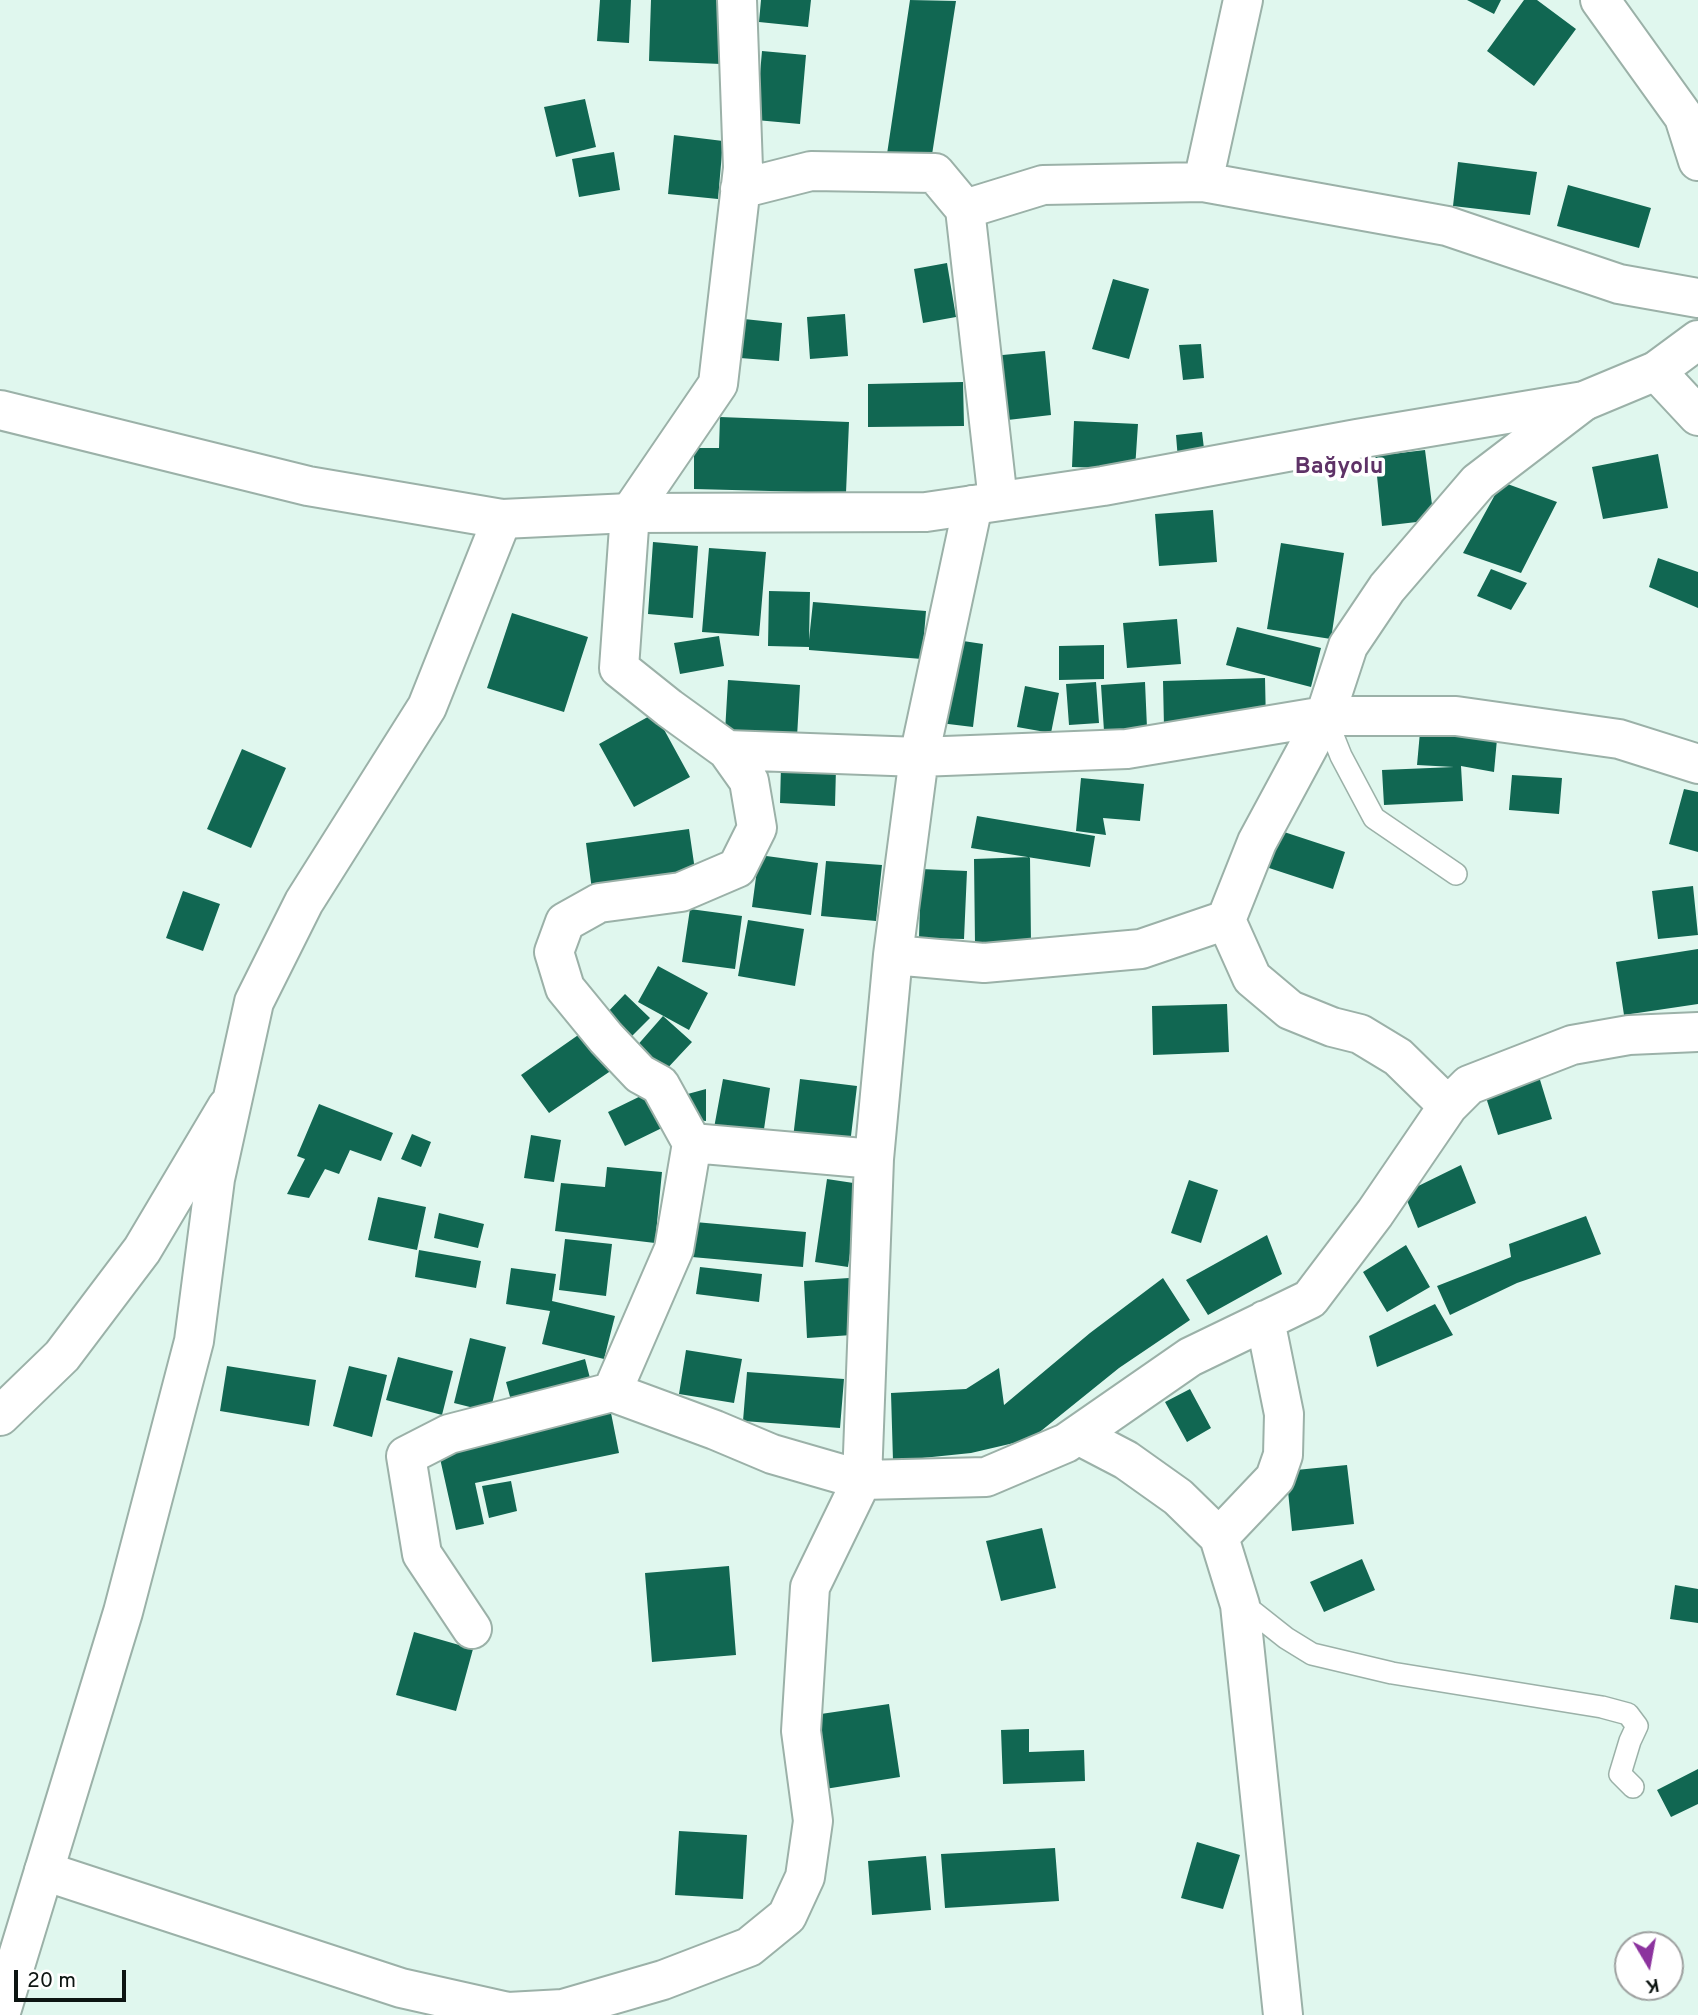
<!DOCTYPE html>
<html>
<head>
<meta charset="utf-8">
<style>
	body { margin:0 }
	#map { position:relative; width:1698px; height:2015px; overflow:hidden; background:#e0f7ee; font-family:Overpass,sans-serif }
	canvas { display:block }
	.north { position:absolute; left:1614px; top:1931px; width:70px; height:70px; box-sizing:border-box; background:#fff; border:2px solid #9ea1a0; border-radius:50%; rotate:170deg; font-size:19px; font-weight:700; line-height:28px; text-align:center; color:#0d1512 }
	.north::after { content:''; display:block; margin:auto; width:24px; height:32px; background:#8c339e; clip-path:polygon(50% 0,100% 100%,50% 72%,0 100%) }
	.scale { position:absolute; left:14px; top:1970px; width:112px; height:32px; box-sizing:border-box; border:4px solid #0d1512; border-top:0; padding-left:9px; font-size:21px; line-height:24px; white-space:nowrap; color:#0d1512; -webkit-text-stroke:5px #fff; paint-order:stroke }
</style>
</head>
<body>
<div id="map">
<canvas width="1698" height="2015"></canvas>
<div class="north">K</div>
<div class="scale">20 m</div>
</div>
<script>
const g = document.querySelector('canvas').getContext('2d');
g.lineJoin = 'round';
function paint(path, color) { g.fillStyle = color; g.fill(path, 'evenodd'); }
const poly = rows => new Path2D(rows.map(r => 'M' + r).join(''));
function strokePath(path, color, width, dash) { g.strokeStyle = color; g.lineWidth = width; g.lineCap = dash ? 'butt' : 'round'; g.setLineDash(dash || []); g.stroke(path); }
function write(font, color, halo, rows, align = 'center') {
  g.font = font + ' Overpass,sans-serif'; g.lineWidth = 7; g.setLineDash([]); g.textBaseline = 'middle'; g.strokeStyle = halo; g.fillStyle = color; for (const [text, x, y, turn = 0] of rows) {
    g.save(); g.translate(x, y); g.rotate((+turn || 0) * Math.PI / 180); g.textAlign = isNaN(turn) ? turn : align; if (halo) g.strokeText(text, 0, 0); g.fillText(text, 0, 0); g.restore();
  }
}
paint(poly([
	[600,0,631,0,629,43,597,41],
	[651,0,724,0,721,64,649,61],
	[761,0,811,0,808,27,759,22],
	[910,0,956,1,931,161,887,154],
	[1467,0,1501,0,1494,14],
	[1524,0,1537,0,1576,29,1534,86,1487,51],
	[762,51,806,55,800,124,756,120],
	[585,99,596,147,556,157,544,107],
	[674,135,723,141,718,199,668,194],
	[614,152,620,190,579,197,572,159],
	[1458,162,1537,172,1530,215,1453,206],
	[1568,185,1651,208,1639,248,1557,226],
	[947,263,956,317,923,323,914,269],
	[1113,279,1149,289,1129,359,1092,349],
	[845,314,848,356,810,359,807,317],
	[744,319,782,323,779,361,740,358],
	[1201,344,1204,378,1183,380,1179,345],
	[1045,351,1051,415,999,421,992,356],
	[963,382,964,426,868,427,868,384],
	[720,417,849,422,846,493,694,489,694,448,719,448],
	[1074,421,1138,424,1135,469,1072,467],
	[1202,432,1205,457,1178,460,1176,435],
	[1425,450,1434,520,1382,526,1375,456],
	[1658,454,1668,508,1603,519,1592,467],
	[1502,482,1557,502,1521,573,1463,553],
	[1213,510,1217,562,1159,566,1155,514],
	[653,542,698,546,693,618,648,614],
	[1281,543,1344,553,1331,639,1267,629],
	[709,548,766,552,759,636,702,632],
	[1658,558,1698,572,1698,608,1649,587],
	[1491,569,1527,583,1511,610,1477,596],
	[769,591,810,592,809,640,813,602,926,611,922,659,809,650,809,647,768,646],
	[512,613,588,637,564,712,487,688],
	[1177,619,1181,664,1127,668,1123,623],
	[1237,627,1321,648,1311,687,1226,665],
	[719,636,724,666,680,674,674,643],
	[950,639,983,644,973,727,940,723],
	[1104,645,1104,679,1059,680,1059,646],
	[1265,678,1266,725,1164,727,1163,681],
	[728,680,800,685,797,737,725,732],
	[1096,682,1099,723,1069,725,1066,684],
	[1145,682,1147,728,1104,731,1101,685],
	[1025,686,1059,693,1051,733,1017,727],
	[655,713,690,777,634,807,599,744],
	[1420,732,1497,739,1494,772,1461,766,1463,801,1384,805,1382,770,1454,767,1417,765],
	[242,749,286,768,251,848,207,829],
	[781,766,836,768,835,806,780,803],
	[1512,775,1562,778,1559,814,1509,810],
	[1081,778,1144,784,1140,821,1103,818,1106,835,1076,831],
	[1684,789,1698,792,1698,852,1669,844],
	[977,816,1095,836,1090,867,971,848],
	[689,829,696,877,592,890,586,843],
	[1278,830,1345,852,1333,889,1266,867],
	[759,855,818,863,811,915,752,907],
	[1030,857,1031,943,975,944,974,859],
	[826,861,882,865,876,921,821,916],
	[921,869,967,871,964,939,919,938],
	[1693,886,1698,935,1658,939,1652,891],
	[183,891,220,904,203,951,166,938],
	[690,909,742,916,735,969,682,962],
	[748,920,804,929,795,986,738,976],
	[1698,949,1698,1004,1624,1015,1616,962],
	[658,966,708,993,689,1030,638,1002],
	[625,994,650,1018,628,1040,604,1016],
	[1227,1004,1229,1052,1153,1055,1152,1006],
	[663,1016,692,1042,663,1073,635,1048],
	[584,1031,612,1070,549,1113,521,1075],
	[1537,1070,1552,1119,1498,1135,1483,1088],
	[723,1079,770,1088,763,1136,714,1128],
	[800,1079,857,1086,850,1144,793,1138],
	[706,1089,706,1121,685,1119,684,1095],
	[649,1092,666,1126,625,1146,608,1112],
	[319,1104,393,1133,381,1161,350,1150,339,1174,325,1169,309,1198,287,1194,305,1159,297,1156],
	[412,1134,431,1142,421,1167,401,1159],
	[531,1135,561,1140,554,1182,524,1178],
	[1461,1165,1476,1203,1418,1228,1404,1193],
	[607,1167,662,1172,655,1243,555,1231,561,1183,605,1187],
	[827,1179,860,1184,848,1267,815,1262],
	[1189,1180,1218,1190,1201,1243,1171,1233],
	[378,1197,426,1207,417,1250,368,1240],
	[439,1213,484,1224,478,1248,434,1238],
	[1586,1216,1601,1254,1517,1283,1450,1315,1437,1286,1511,1257,1509,1244],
	[695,1222,806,1232,803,1267,692,1257],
	[1267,1235,1282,1274,1208,1315,1186,1280],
	[565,1239,612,1244,606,1296,559,1290],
	[1406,1245,1430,1287,1387,1312,1363,1272],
	[419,1250,481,1261,476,1288,415,1277],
	[700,1267,762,1274,759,1302,696,1294],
	[511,1268,556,1274,552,1301,615,1316,604,1359,542,1344,550,1311,506,1304],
	[849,1278,852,1335,807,1338,804,1281],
	[1163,1278,1190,1320,1119,1368,1031,1439,971,1453,893,1461,891,1393,966,1389,999,1368,1004,1405,1090,1333],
	[1435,1304,1453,1335,1377,1367,1369,1336],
	[470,1338,506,1347,490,1412,454,1403],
	[686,1350,742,1359,734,1403,679,1394],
	[398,1357,453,1371,442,1415,386,1400],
	[585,1359,591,1382,512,1404,506,1382],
	[227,1366,316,1380,309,1426,220,1411],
	[349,1366,387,1375,372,1437,333,1426],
	[747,1372,844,1379,840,1428,743,1421],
	[1190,1389,1211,1428,1187,1442,1165,1402],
	[610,1408,619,1453,475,1483,484,1524,456,1530,437,1445],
	[1347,1465,1354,1524,1292,1531,1286,1471],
	[511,1481,517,1511,489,1518,482,1486],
	[1042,1528,1056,1588,1001,1601,986,1541],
	[1362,1559,1375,1590,1324,1612,1310,1582],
	[729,1566,736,1655,652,1662,645,1573],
	[1675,1585,1698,1589,1698,1623,1670,1619],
	[414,1632,473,1649,456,1711,396,1695],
	[889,1704,900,1777,825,1789,814,1715],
	[1029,1729,1029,1752,1084,1750,1085,1781,1003,1784,1001,1730],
	[1698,1769,1698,1804,1671,1817,1657,1790],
	[679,1831,747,1835,743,1899,675,1895],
	[1197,1842,1240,1855,1223,1909,1181,1898],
	[1055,1848,1059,1901,945,1908,941,1854],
	[926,1856,931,1910,872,1915,868,1861]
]), '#116752');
const service = poly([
	[1325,716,1341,756,1374,818,1456,874],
	[1238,1600,1286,1638,1312,1654,1392,1673,1602,1707,1628,1714,1637,1726,1630,1741,1620,1774,1633,1787]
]);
const minor = poly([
	[1203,182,1243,0],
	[740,189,811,171,935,173,965,209,998,501],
	[965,209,1043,185,1203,182,1447,226,1619,284,1698,298],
	[1656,371,1698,416],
	[727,750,919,757,1127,749,1325,716,1456,716,1619,739,1698,764],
	[893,955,984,963,1141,949,1226,920],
	[1448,1106,1398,1057,1360,1034,1332,1027,1290,1010,1252,978,1226,920,1257,842,1325,716,1348,646,1387,588,1478,482,1584,401],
	[692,1143,660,1085,640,1074,606,1038,565,988,554,952,565,922,599,903,681,892,737,868,757,828,749,781,727,750,669,708,619,668,630,513,718,384,743,168,737,0],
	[612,1392,715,1430,772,1454,862,1480,986,1477,1066,1443,1190,1357,1310,1299,1375,1213,1448,1106,1469,1085,1572,1045,1629,1035,1698,1032],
	[0,1416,62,1356,142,1250,227,1107],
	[1078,1435,1126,1460,1178,1497,1219,1537,1240,1605,1283,2015],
	[1219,1537,1275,1478,1283,1455,1284,1414,1265,1320],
	[472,1629,422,1554,406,1456,449,1434,612,1392,674,1249,692,1143,874,1159],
	[44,1871,401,1988,508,2012,563,2009,663,1980,749,1947,787,1916,805,1877,813,1821,801,1731,810,1587,862,1480,874,1159,893,955,919,757,973,505]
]);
const tertiary = poly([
	[0,2015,123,1612,194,1341,215,1179,254,1002,304,902,427,707,502,519]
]);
const secondary = poly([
	[1600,0,1684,117,1698,161],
	[0,410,308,486,502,519,630,513,926,512,1103,486,1357,439,1584,401,1656,371,1698,340]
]);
strokePath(service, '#9bb1a8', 24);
strokePath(minor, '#9bb1a8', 42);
strokePath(tertiary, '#9bb1a8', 42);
strokePath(secondary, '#9bb1a8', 42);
strokePath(service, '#fff', 21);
strokePath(minor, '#fff', 38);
strokePath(tertiary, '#fff', 38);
strokePath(secondary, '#fff', 38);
write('bold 23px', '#5e3267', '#fff', [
	["Bağyolu",1339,468]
]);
</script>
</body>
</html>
